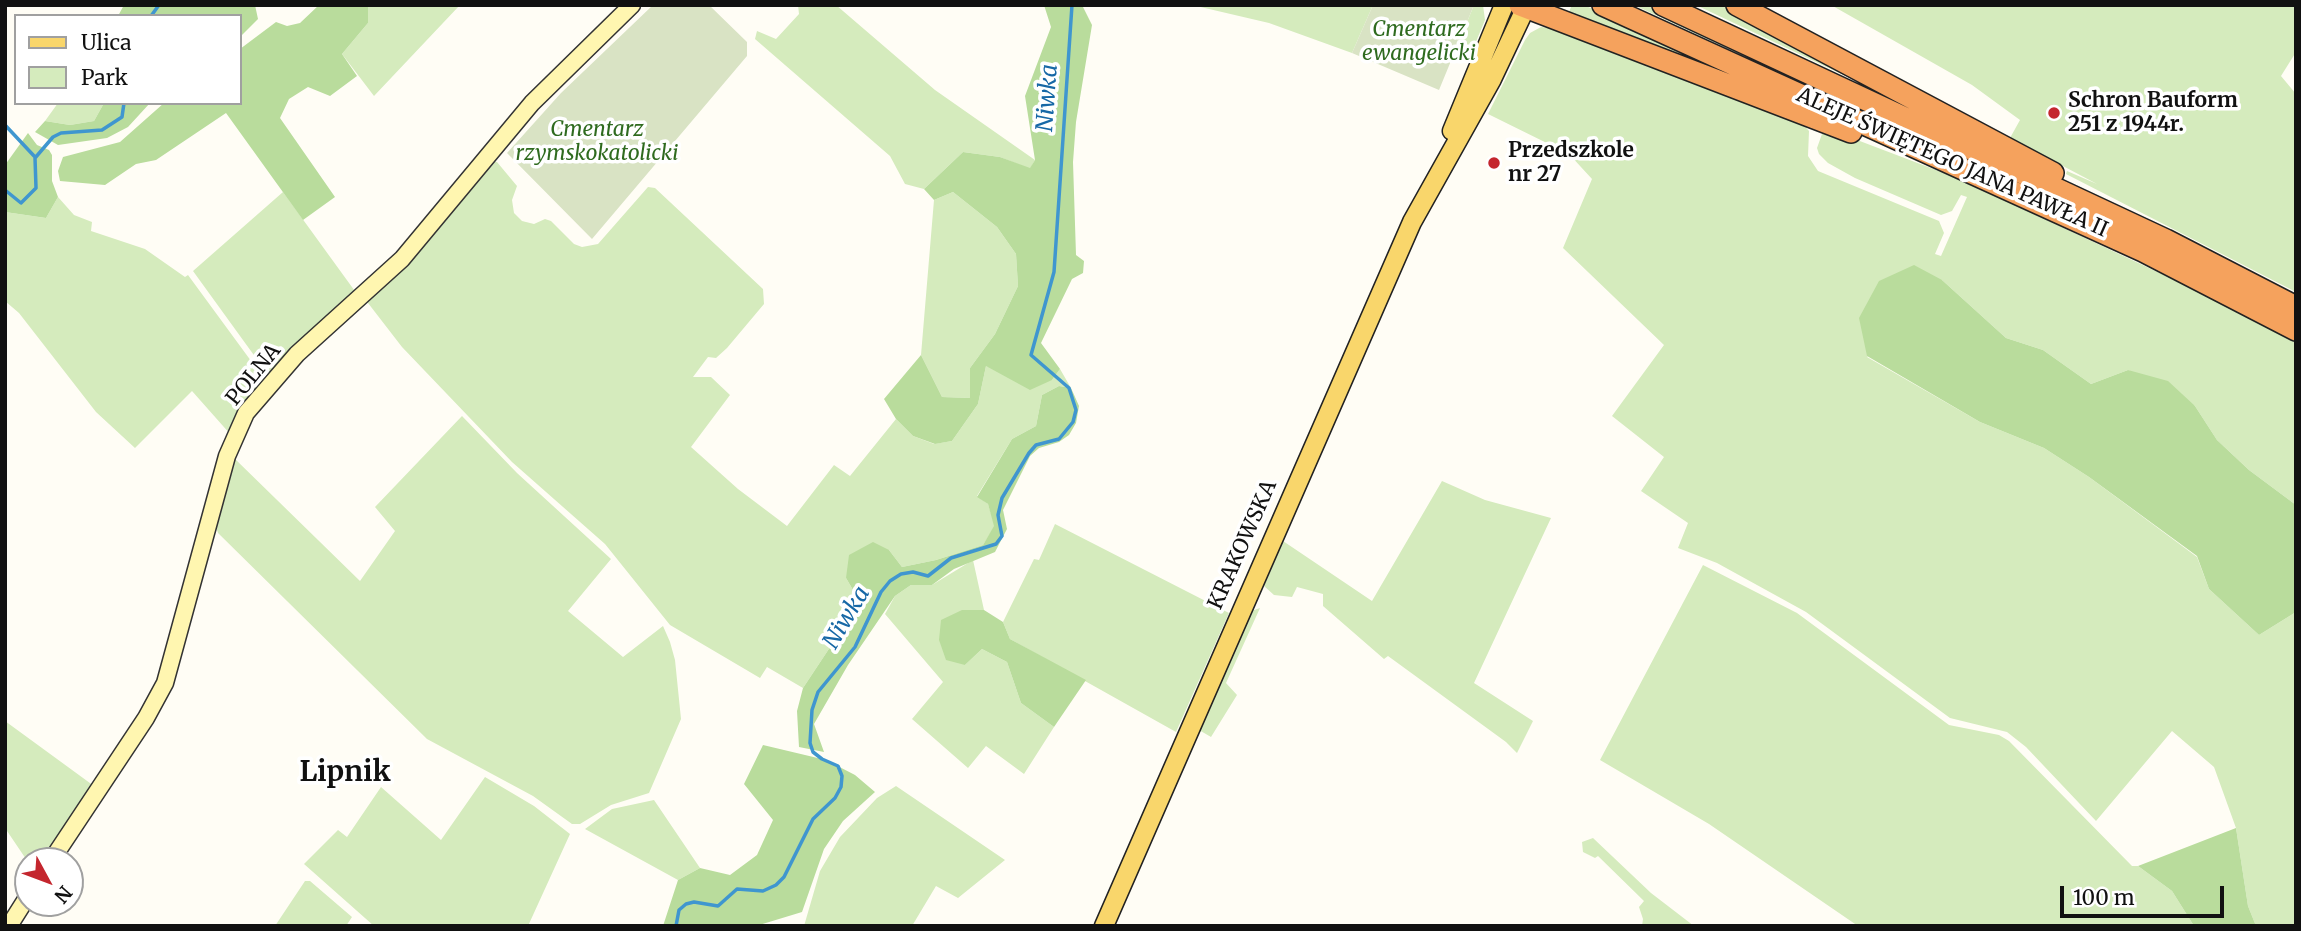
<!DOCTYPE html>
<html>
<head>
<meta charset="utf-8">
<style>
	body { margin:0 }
	#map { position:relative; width:2301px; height:931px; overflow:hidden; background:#fffdf5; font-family:Merriweather,serif }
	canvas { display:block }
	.frame { position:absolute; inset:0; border:7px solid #111; pointer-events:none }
	.legend { position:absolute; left:14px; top:14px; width:228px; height:91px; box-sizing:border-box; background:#fff; border:2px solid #a0a0a0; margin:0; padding:9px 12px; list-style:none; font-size:21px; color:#111 }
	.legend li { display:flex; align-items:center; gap:14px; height:35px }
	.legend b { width:35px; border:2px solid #a0a0a0 }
	.north { position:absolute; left:14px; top:847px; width:70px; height:70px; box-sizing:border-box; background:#fff; border:2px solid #a0a0a0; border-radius:50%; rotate:131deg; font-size:19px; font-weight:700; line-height:28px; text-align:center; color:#111 }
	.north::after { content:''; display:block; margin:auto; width:24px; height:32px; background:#c4262e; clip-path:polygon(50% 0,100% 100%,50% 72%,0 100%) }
	.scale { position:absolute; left:2060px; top:886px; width:164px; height:32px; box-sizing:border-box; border:4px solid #111; border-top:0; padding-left:9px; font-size:21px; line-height:24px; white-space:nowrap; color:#111; -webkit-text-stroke:5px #fff; paint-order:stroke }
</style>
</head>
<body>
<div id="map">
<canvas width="2301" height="931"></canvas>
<div class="frame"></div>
<ul class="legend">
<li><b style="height:9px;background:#f9d66b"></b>Ulica</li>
<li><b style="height:19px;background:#d5ebbd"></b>Park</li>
</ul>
<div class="north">N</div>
<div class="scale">100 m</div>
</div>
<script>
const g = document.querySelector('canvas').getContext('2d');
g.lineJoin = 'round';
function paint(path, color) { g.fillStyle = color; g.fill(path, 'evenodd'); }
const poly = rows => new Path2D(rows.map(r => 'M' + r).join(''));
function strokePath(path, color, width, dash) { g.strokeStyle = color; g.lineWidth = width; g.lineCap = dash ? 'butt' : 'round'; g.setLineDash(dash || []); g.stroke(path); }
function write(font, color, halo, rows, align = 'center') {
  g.font = font + ' Merriweather,serif'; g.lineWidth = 7; g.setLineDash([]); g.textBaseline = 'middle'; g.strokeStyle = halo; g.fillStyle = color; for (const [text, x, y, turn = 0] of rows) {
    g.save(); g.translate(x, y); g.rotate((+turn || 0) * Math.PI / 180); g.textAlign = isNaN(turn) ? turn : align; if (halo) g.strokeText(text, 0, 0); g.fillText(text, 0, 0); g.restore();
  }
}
paint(poly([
	[368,5,460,5,374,96,342,54,368,23],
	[798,5,836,5,935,90,1035,160,1030,169,1000,157,963,152,924,189,905,184,890,156,755,39,757,31,776,39,799,14],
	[1192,5,1373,5,1352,53,1269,23],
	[1474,5,1483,5,1485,20,1473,49,1458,44],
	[1572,5,1584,5,1810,109,1568,14],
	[1634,5,1646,5,2042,190,2040,194],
	[1696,5,1724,5,1899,100,1892,98],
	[1831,5,2296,5,2296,52,2281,76,2296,94,2296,292,2066,174,2067,171,2097,184,2010,138,2020,120,1972,85],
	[1541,27,1551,28,1802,123,1809,131,1808,156,1818,171,1939,221,1944,233,1935,254,1941,256,1967,197,1961,195,1952,211,1941,215,1855,178,1828,163,1819,154,1817,148,1822,134,1844,135,1957,178,2228,305,2296,341,2296,505,2249,470,2217,440,2195,406,2128,370,2091,384,2043,350,2006,338,1942,280,1867,357,1980,422,2044,448,2089,477,2197,557,2209,589,2259,635,2296,612,2296,926,2256,926,2248,906,2236,828,2214,767,2172,731,2096,821,2026,747,2007,732,1950,718,1806,612,1717,563,1678,548,1688,523,1641,491,1664,457,1612,416,1664,345,1563,248,1592,179,1569,154,1488,114,1525,40,1530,33],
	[58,103,104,103,94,121,70,125,45,121],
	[492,161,497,162,517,186,512,200,514,213,522,221,534,224,545,219,551,221,574,244,582,247,598,244,648,187,655,188,763,289,764,304,727,348,716,358,708,357,693,377,711,377,730,395,691,447,738,489,787,526,834,465,850,476,896,419,913,436,934,444,952,441,978,404,986,366,1052,380,1060,369,1071,388,1059,386,1042,395,1036,426,1012,439,977,496,988,504,995,526,983,545,936,560,902,567,889,550,846,578,860,602,803,688,767,667,760,678,670,625,605,544,512,462,402,347,368,303,368,300,417,252],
	[283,192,357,294,269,376,193,271],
	[953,192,997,227,1016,254,1018,286,995,334,970,368,970,398,942,397,921,355,934,200],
	[58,197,74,215,92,222,91,231,145,249,185,277,188,275,265,380,231,435,192,391,135,448,96,412,19,313,5,301,5,212,46,218],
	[462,416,517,473,611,559,568,611,623,657,663,626,670,642,675,660,681,719,649,793,611,805,580,824,572,824,533,796,427,739,218,533,216,527,234,458,360,581,395,531,375,507],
	[1442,481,1485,500,1551,518,1474,683,1533,721,1517,753,1506,742,1388,656,1384,659,1323,606,1323,594,1297,587,1292,597,1274,595,1264,586,1283,541,1372,601],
	[1055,524,1229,613,1176,732,1010,639,1003,622,1034,559,1039,560],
	[973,560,984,610,962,610,965,665,982,649,1007,662,1021,703,1054,727,1024,774,986,746,968,768,912,719,943,682,885,614,895,596,911,585,932,585],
	[1703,565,1797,613,1949,725,1999,735,2009,741,2132,866,2138,866,2172,891,2194,926,1858,926,1709,824,1600,760],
	[1260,608,1226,683,1237,695,1211,737,1199,730,1251,611],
	[5,721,94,786,44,861,28,862,5,828],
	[485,777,534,806,570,834,528,926,374,926,304,864,338,830,347,837,381,787,441,840],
	[896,786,1005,860,958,898,936,886,912,926,804,926,820,871,840,837,877,798],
	[654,800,700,868,678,880,585,829,612,809],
	[1593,838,1651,893,1694,926,1642,926,1643,919,1639,907,1644,901,1598,856,1595,858,1583,852,1582,842],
	[305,881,310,881,352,917,346,926,275,926]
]), '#d5ebbd');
paint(poly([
	[124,5,255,5,258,19,240,37,240,16,118,16],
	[319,5,368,5,368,23,342,54,357,76,330,96,308,87,289,99,280,118,335,197,303,220,226,113,156,160,136,164,105,185,60,181,58,171,63,157,120,142,164,103,240,103,240,49,276,22,287,26,300,23],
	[1044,5,1082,5,1092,25,1076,122,1073,162,1076,255,1084,261,1083,273,1072,279,1041,343,1060,369,1052,380,1030,390,986,366,978,404,952,441,935,444,913,436,896,419,884,399,921,355,942,397,970,398,970,368,995,334,1018,286,1016,254,997,227,953,192,934,200,924,189,963,152,1000,157,1030,168,1035,160,1025,96,1051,27],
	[104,103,150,103,128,127,107,138,58,145,35,132,45,121,70,125,94,121],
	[28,133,37,145,49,150,52,155,52,181,58,197,46,218,5,212,5,165],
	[1914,265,1942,280,2006,338,2043,350,2091,384,2128,370,2168,381,2195,406,2217,440,2249,470,2296,505,2296,612,2259,635,2209,589,2197,556,2089,477,2044,448,1980,422,1867,356,1859,318,1879,281],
	[1059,386,1071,388,1079,406,1076,423,1069,435,1059,442,1039,448,1030,456,1003,510,1007,529,995,552,954,569,932,585,911,585,895,596,848,665,814,724,824,752,799,747,797,711,803,688,860,602,846,578,849,555,873,542,889,550,902,567,936,560,983,545,994,526,988,504,977,497,1012,439,1036,426,1042,395],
	[962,610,984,610,1003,622,1010,639,1086,680,1054,727,1021,703,1007,662,982,649,965,665,946,660,939,640,941,620],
	[763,745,826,760,855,775,875,792,843,821,824,849,802,912,756,926,663,926,678,880,700,868,730,875,757,855,773,820,744,784],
	[2236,828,2248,906,2256,926,2194,926,2172,891,2138,866]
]), '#b9dc9c');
paint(poly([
	[653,5,709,5,747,42,747,56,592,239,507,153,561,93],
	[1373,5,1474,5,1439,90,1352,53]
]), '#d9e3c4');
strokePath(poly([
	[151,16,159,5],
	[5,125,35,157],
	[5,190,21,203,36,188,35,158,53,137,61,133,102,130,122,117,124,103],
	[676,926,679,910,686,904,694,902,718,906,737,889,763,891,776,885,784,877,813,819,835,798,841,787,842,776,838,766,822,759,813,752,810,743,812,710,818,692,855,647,881,592,890,581,901,574,913,572,928,576,951,558,996,544,1002,536,998,515,1002,498,1029,453,1036,445,1059,439,1073,422,1076,410,1069,388,1031,355,1054,272,1072,5]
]), '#3f96cf', 3.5);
const secondary = poly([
	[51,861,146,718,165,683,227,456,246,413,297,354,402,259,532,103,632,5],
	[9,926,28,896]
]);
const primary = poly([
	[1452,131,1504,5],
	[1104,926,1412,222,1492,79,1527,5]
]);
const highway = poly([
	[1520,5,1851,132],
	[1603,5,2143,251,2296,330],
	[1663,5,2166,240,2296,307],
	[1737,5,2053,173]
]);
strokePath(secondary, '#333', 19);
strokePath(primary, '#222', 21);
strokePath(highway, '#222', 24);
strokePath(secondary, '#fff6b0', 16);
strokePath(primary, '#f9d66b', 18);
strokePath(highway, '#f5a25d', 21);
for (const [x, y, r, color] of [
	[2054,113,7,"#c4262e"],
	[1494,163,7,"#c4262e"]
]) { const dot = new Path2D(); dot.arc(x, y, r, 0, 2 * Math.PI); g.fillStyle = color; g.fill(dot); strokePath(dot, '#fff', 2.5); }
write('italic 21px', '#2f6b1f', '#fff', [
	["Cmentarz",1419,30],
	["ewangelicki",1419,54],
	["Cmentarz",597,130],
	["rzymskokatolicki",597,154]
]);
write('bold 21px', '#111', '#fff', [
	["Schron Bauform",2068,101],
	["251 z 1944r.",2068,125],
	["Przedszkole",1508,151],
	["nr 27",1508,175]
], 'left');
write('21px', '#111', '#fff', [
	["ALEJE ŚWIĘTEGO JANA PAWŁA II",1952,163,24],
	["POLNA",254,375,-51],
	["KRAKOWSKA",1243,545,-66]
]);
write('italic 23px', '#1768a6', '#fff', [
	["Niwka",1048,98,-86],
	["Niwka",847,618,-59]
]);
write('bold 28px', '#111', '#fff', [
	["Lipnik",345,773]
]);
</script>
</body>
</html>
